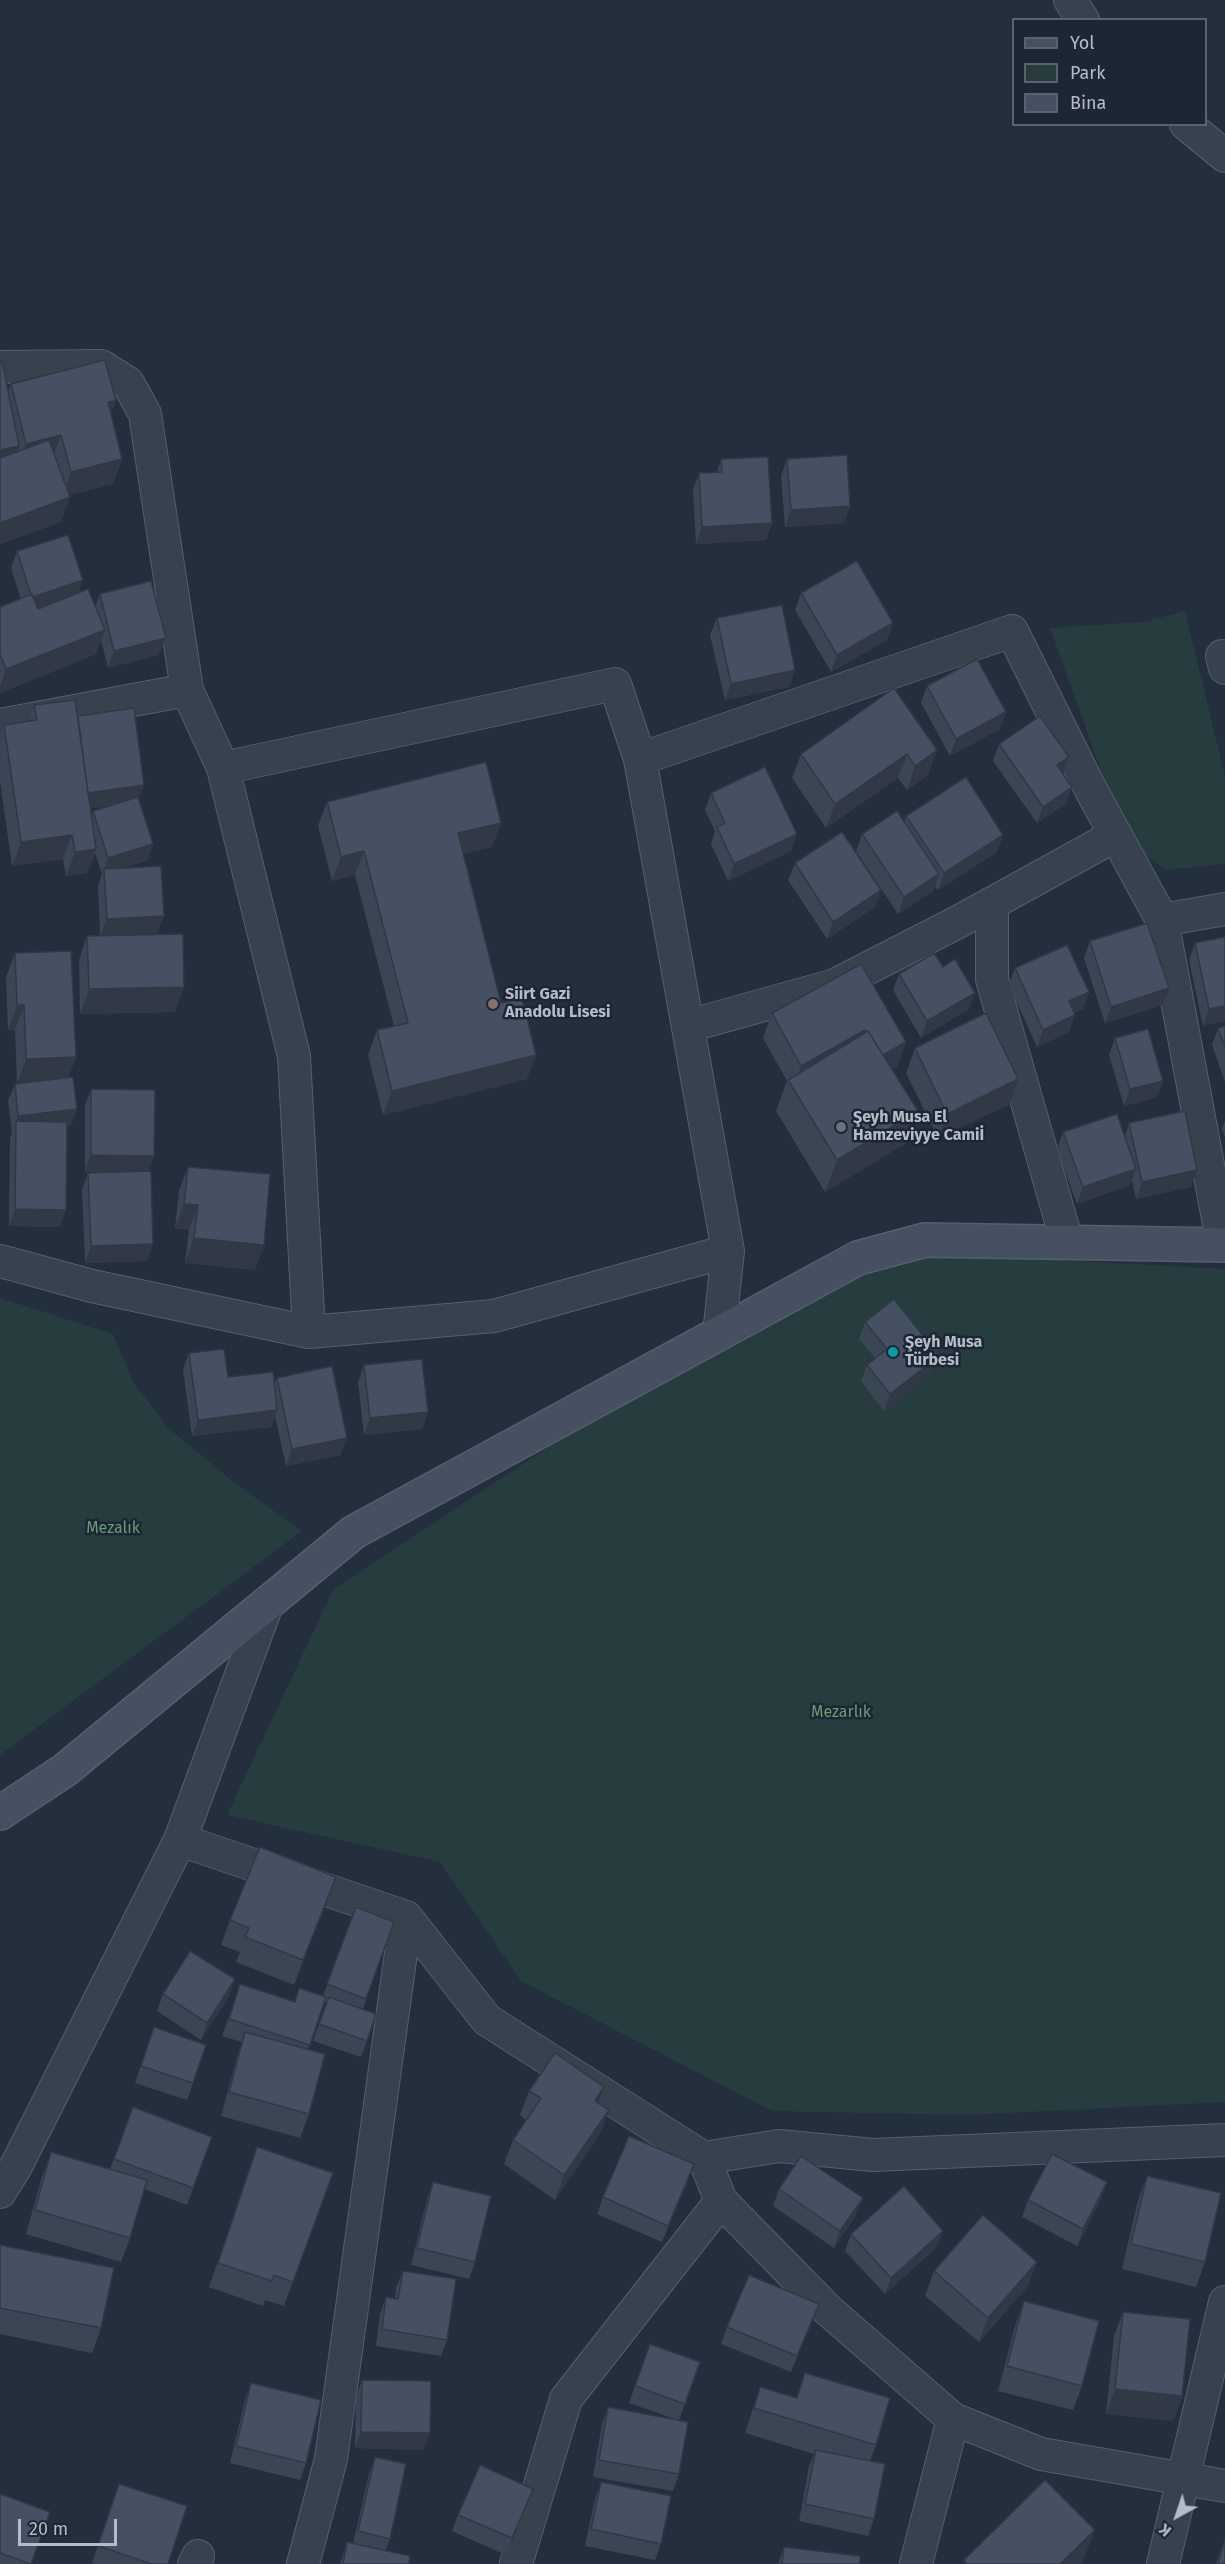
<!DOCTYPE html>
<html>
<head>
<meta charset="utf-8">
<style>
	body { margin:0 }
	#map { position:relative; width:1225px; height:2564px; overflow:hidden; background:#242f3e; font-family:"Fira Sans",sans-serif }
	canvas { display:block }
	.legend { position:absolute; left:1012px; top:18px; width:195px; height:108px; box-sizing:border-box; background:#1d2633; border:2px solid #59626f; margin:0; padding:8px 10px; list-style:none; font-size:18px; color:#b4bcc9 }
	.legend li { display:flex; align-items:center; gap:12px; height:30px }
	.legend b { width:30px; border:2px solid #59626f }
	.north { position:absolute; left:1147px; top:2486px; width:60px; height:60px; -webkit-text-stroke:4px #1d2633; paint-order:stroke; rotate:220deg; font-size:16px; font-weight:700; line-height:24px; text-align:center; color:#b4bcc9 }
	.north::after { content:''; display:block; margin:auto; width:21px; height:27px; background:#b4bcc9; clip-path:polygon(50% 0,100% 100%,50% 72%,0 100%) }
	.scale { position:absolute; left:18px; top:2519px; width:99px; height:27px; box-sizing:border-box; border:3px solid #b4bcc9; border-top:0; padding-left:8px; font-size:18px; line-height:21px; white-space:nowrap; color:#b4bcc9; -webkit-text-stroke:4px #1d2633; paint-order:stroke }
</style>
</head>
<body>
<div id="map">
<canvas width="1225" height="2564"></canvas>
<ul class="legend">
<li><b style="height:8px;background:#465061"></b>Yol</li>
<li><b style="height:16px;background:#263c3f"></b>Park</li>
<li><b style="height:16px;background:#455162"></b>Bina</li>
</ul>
<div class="north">K</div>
<div class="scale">20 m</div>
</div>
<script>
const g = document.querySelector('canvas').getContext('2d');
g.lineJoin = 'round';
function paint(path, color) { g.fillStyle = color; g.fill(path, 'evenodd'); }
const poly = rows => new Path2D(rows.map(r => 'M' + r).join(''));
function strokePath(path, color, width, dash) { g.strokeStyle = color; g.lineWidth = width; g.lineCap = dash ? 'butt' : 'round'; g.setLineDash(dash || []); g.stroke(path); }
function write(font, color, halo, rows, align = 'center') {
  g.font = font + ' "Fira Sans",sans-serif'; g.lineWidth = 5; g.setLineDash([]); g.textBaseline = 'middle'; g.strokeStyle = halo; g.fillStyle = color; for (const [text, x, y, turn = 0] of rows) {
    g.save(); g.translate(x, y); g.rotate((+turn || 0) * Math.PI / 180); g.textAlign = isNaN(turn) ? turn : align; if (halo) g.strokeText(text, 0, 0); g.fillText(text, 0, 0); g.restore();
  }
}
paint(poly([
	[1185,611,1225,776,1225,864,1166,870,1133,846,1121,826,1050,628,1143,622],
	[916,1252,1225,1269,1225,2102,968,2115,772,2111,521,1981,440,1862,227,1815,333,1590,719,1334],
	[0,1298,113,1334,133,1382,168,1428,235,1483,302,1531,0,1755]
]), '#263c3f');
const street = poly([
	[1070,0,1083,20],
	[1186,124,1225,156],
	[0,367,101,366,128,383,145,414,187,690,223,768,294,1056,309,1332],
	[1222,656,1225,668],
	[0,725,187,690],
	[640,759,728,1251,719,1334],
	[223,768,615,684,640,759,1012,631,1091,790,1162,920,1223,1245],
	[992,903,992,979,1067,1242],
	[1162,920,1225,909],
	[688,1026,835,985,958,922,1116,835],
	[0,1261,92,1286,309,1332,494,1316,728,1251],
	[268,1602,180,1840,406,1917,487,2020,704,2158,721,2201,828,2310,953,2419,1041,2454,1225,2486],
	[704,2158,779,2146,873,2155,1225,2140],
	[0,2192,15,2168,180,1840],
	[194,2564,198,2556],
	[303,2564,331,2459,406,1917],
	[516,2564,566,2399,721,2201],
	[916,2564,953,2419],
	[1163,2564,1225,2302]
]);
const secondary = poly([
	[0,1813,65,1770,354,1532,858,1258,925,1240,1225,1245]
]);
strokePath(street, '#565f6c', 34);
strokePath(secondary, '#565f6c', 36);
strokePath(street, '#38414e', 32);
strokePath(secondary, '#465061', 33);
paint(poly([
	[0,361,8,390,11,384,111,414,122,459,113,484,69,495,70,497,61,522,0,544],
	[721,459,772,523,766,540,696,544,693,490,699,473,717,472],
	[787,459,850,506,844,523,785,527,781,476],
	[17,551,79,593,95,607,100,594,159,655,108,668,101,640,96,654,0,693,0,607,21,599,11,568],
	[801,593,893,623,887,640,831,672,795,610],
	[717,618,795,670,789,687,725,700,710,635],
	[927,686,1006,712,1000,729,950,756,921,703],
	[34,705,78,716,139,800,153,844,147,861,122,868,164,916,157,933,104,935,175,1012,80,1014,79,960,87,936,100,935,98,886,102,874,95,853,87,873,66,876,63,859,12,866,0,781,0,737,4,725,28,721],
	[110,806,93,811,92,815,91,808],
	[999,744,1063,774,1066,804,1037,823,993,761],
	[937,750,928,775,907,790,898,778,826,828,792,778,801,754],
	[711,793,791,851,728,881,711,844,715,831,705,810],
	[327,802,492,847,463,854,501,1003,527,1079,383,1115,368,1055,377,1030,394,1026,355,875,332,881,318,826],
	[906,816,1003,835,997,852,938,890,935,886,933,891,898,914,856,851,862,834,904,822],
	[795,863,881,890,875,907,827,939,788,880],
	[1090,941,1169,988,1163,1005,1105,1023,1084,958],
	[1195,943,1225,1021,1203,1026,1189,960],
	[15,953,76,1057,68,1077,71,1126,67,1126,60,1227,9,1226,10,1138,12,1132,8,1101,15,1084,17,1083,15,1030,8,1030,6,977],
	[861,964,906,1042,897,1067,892,1070,918,1111,906,1143,825,1192,776,1111,787,1081,763,1038,772,1013],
	[1015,968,1089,992,1083,1009,1074,1013,1075,1015,1069,1032,1037,1047,1009,985],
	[899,974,969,1009,921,1038,893,990],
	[1225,1026,1225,1082,1212,1045,1218,1028],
	[1115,1038,1157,1097,1124,1106,1109,1055],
	[915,1048,1010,1104,938,1138,906,1073],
	[91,1089,149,1171,153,1244,147,1261,85,1263,82,1190,88,1173,111,1172,85,1172,85,1106],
	[1225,1121,1225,1137,1222,1129],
	[1129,1123,1191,1187,1136,1199,1132,1180,1130,1185,1077,1204,1057,1149,1063,1132,1125,1136],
	[188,1167,264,1245,255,1270,185,1263,189,1230,175,1228,179,1191],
	[865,1322,933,1372,884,1411,861,1381,867,1365,875,1358,859,1339],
	[189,1353,228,1377,274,1384,277,1378,341,1455,286,1466,275,1416,271,1427,192,1436,183,1370],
	[364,1365,428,1412,422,1429,364,1435,358,1382],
	[336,1877,294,1985,236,1962,240,1952,221,1945,230,1920],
	[356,1907,394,1922,363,2009,367,2041,361,2057,313,2041,327,2003,324,2002,308,2049,309,2114,300,2138,221,2116,237,2057,242,2042,222,2036,240,1984,294,2002,323,1996],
	[163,1994,229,1996,201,2040,157,2011],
	[154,2027,193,2083,187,2100,135,2083],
	[529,2091,599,2103,609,2110,600,2134,555,2200,504,2164,513,2140,526,2120,520,2115],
	[133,2107,212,2137,187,2205,144,2189,130,2238,121,2262,26,2234,42,2177,51,2152,110,2169],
	[257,2147,333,2173,284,2306,265,2300,263,2306,209,2287],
	[1147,2176,1205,2262,1196,2287,1122,2269,1138,2200],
	[688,2181,662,2242,597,2214,603,2197],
	[433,2182,475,2262,469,2279,411,2265,427,2199],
	[779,2189,856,2215,834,2248,773,2206],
	[1101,2199,1077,2246,1022,2217,1028,2200],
	[851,2234,937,2247,885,2294,845,2251],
	[0,2245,101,2328,92,2353,0,2334],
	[403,2271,447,2340,441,2356,376,2346,380,2314,386,2297,395,2299,396,2288],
	[934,2271,1028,2286,979,2342,925,2296],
	[1024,2301,1082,2386,1073,2410,998,2391,1015,2326],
	[819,2304,791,2372,721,2344,727,2327],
	[1123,2312,1182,2396,1173,2421,1106,2414,1114,2336],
	[650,2344,685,2404,679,2420,679,2474,673,2491,593,2477,602,2424,608,2407,675,2419,629,2403],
	[805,2373,876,2445,870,2461,874,2519,868,2536,799,2521,809,2466,814,2454,745,2433,760,2387,796,2397],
	[362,2380,424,2450,355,2448,356,2397],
	[251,2383,306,2463,300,2480,230,2463,245,2400],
	[375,2457,390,2539,385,2551,409,2564,340,2564,347,2542,353,2544,369,2474],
	[601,2482,661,2544,655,2560,585,2546,595,2499],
	[533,2489,527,2505,506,2555,452,2531,458,2515],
	[0,2494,31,2564,0,2564],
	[113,2500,168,2564,95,2564,92,2563],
	[1225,2538,1225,2564,1216,2564],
	[784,2547,860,2564,778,2564]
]), '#3b4654');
paint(poly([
	[116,401,107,425,108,402],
	[61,435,52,459,17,468,26,444],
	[19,446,10,471,0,473,0,450],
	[122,459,113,484,62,497,71,472],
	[70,497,61,522,0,544,0,523],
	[850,506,844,523,785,527,791,510],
	[772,523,766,540,696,544,702,527],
	[83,580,77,597,26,614,32,598],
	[893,623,887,640,831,672,837,655],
	[105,630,96,654,0,693,0,687,6,669],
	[166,638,159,655,108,668,114,651],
	[795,670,789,687,725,700,731,684],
	[1006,712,1000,729,950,756,956,739],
	[937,750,928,775,907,790,915,766],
	[907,754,898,778,826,828,835,804],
	[1069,757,1063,774,1057,765],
	[144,785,138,802,79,810,86,793],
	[1072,787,1066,804,1037,823,1043,807],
	[501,823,492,847,449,858,458,833],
	[797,834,791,851,728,881,734,864],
	[72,835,63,859,12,866,21,842],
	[1003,835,997,852,938,890,944,873],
	[153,844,147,861,104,874,104,869,102,874,108,858],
	[96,849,87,873,66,876,75,852],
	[364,851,355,875,332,881,341,857],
	[939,874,933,891,898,914,904,897],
	[881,890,875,907,827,939,833,922],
	[164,916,157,933,100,936,107,919],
	[184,987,175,1012,80,1014,89,989],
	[1169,988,1163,1005,1105,1023,1111,1007],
	[1089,992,1083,1009,1063,1018,1069,1001],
	[975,993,969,1009,921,1038,927,1021],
	[17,1005,24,1005,15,1030,8,1030],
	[1225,1006,1225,1021,1203,1026,1209,1009],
	[1075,1015,1069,1032,1037,1047,1043,1030],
	[865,1030,856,1055,793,1089,801,1066],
	[906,1042,897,1067,871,1081,880,1056],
	[536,1055,527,1079,383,1115,392,1091],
	[76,1057,67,1081,17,1083,26,1059],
	[1018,1079,1010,1104,938,1138,947,1114],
	[1163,1081,1157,1097,1124,1106,1130,1089],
	[77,1109,71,1126,16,1133,16,1123,18,1116],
	[918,1111,906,1143,825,1192,837,1160],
	[91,1155,154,1156,148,1173,85,1172],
	[1136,1169,1130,1185,1077,1204,1083,1187],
	[1197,1170,1191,1187,1136,1199,1142,1182],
	[184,1204,198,1205,189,1230,175,1228],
	[15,1209,66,1210,60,1227,9,1226],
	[194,1238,264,1245,255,1270,185,1263],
	[153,1244,147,1261,85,1263,91,1246],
	[939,1356,933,1372,884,1411,890,1394],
	[277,1410,271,1427,192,1436,198,1420],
	[428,1412,422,1429,364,1435,370,1418],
	[347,1438,341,1455,286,1466,292,1449],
	[336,1877,327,1902,294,1985,303,1960],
	[235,1979,229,1996,201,2040,207,2023],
	[604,2087,595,2112,595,2101],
	[609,2110,600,2134,555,2200,564,2175],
	[694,2164,688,2181,662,2242,668,2226],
	[1107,2182,1101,2199,1077,2246,1083,2229],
	[863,2198,856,2215,834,2248,840,2231],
	[943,2231,937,2247,885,2294,891,2278],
	[1037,2262,1028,2286,979,2342,988,2318],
	[819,2304,813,2321,791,2372,797,2356],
	[1115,2389,1182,2396,1173,2421,1106,2414],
	[361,2432,430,2433,424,2450,355,2448],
	[533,2489,527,2505,506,2555,512,2538],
	[1095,2530,1083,2561,1080,2564,1060,2564]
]), '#303945');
const building = poly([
	[105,360,116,401,108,402,122,459,71,472,61,435,26,444,11,384,105,360],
	[0,361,2,361,19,446,0,450,0,361],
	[49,440,70,497,0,523,0,458,49,440],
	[847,455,850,506,791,510,787,459,847,455],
	[768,457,772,523,702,527,699,473,722,472,721,459,768,457],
	[68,535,83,580,33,597,31,595,17,551,68,535],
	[857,561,893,623,837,655,801,593,857,561],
	[151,581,166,638,114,651,100,594,151,581],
	[88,589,105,630,6,669,0,654,0,607,32,594,38,609,88,589],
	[782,605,795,670,731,684,717,618,782,605],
	[977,659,1006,712,956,739,927,686,977,659],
	[894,688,937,750,915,766,907,754,835,804,801,754,894,688],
	[75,700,96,849,75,852,72,835,21,842,4,725,37,720,34,705,75,700],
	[134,708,144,785,88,793,78,716,134,708],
	[1040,716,1069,757,1057,765,1072,787,1043,807,999,744,1040,716],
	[486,762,501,823,458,833,501,1003,522,998,536,1055,392,1091,377,1030,408,1023,364,851,341,857,327,802,486,762],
	[765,767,797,834,734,864,717,827,725,823,711,793,765,767],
	[966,777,1003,835,944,873,906,816,966,777],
	[138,797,153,844,108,858,93,811,138,797],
	[897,811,939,874,904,897,862,834,897,811],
	[842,832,881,890,833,922,795,863,842,832],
	[161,866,164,916,107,919,104,869,161,866],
	[1147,923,1169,988,1111,1007,1090,941,1147,923],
	[183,934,184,987,89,989,87,936,183,934],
	[1225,937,1225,1006,1209,1009,1195,943,1225,937],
	[1067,945,1089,992,1069,1001,1075,1015,1043,1030,1015,968,1067,945],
	[71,951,76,1057,26,1059,24,1005,17,1005,15,953,71,951],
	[934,953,943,967,955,959,975,993,927,1021,899,974,934,953],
	[861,964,906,1042,883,1055,868,1031,866,1032,865,1030,801,1066,772,1013,861,964],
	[986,1013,1018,1079,947,1114,915,1048,986,1013],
	[1225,1026,1225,1047,1218,1028,1225,1026],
	[1148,1029,1163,1081,1130,1089,1115,1038,1148,1029],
	[868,1031,918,1111,837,1160,788,1080,868,1031],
	[73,1077,77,1109,18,1116,15,1084,73,1077],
	[91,1089,155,1090,154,1156,91,1155,91,1089],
	[1185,1111,1197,1170,1142,1182,1129,1123,1185,1111],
	[1117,1114,1136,1169,1083,1187,1063,1132,1117,1114],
	[16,1121,67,1122,66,1210,15,1209,16,1121],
	[188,1167,270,1174,264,1245,194,1238,198,1205,184,1204,188,1167],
	[151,1171,153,1244,91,1246,88,1173,151,1171],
	[894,1299,939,1356,890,1394,867,1365,887,1349,865,1322,894,1299],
	[224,1349,228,1377,273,1372,277,1410,198,1420,189,1353,224,1349],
	[422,1359,428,1412,370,1418,364,1365,422,1359],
	[332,1366,347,1438,292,1449,277,1378,332,1366],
	[260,1847,336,1877,303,1960,245,1937,249,1928,230,1920,260,1847],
	[356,1907,394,1922,366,1999,327,1984,356,1907],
	[190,1951,235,1979,207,2023,163,1994,190,1951],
	[240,1984,295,2002,299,1988,326,1997,310,2045,229,2019,240,1984],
	[329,1997,376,2014,367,2041,319,2024,329,1997],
	[154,2027,206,2045,193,2083,141,2066,154,2027],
	[245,2032,325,2054,309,2114,229,2092,245,2032],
	[555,2053,604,2087,595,2101,609,2110,564,2175,513,2140,541,2098,529,2091,555,2053],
	[133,2107,212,2137,193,2188,114,2159,133,2107],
	[629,2136,694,2164,668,2226,603,2197,629,2136],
	[257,2147,333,2173,293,2282,274,2275,272,2281,218,2263,257,2147],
	[51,2152,147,2180,130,2238,35,2210,51,2152],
	[1052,2154,1107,2182,1083,2229,1028,2200,1052,2154],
	[801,2156,863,2198,840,2231,779,2189,801,2156],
	[1147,2176,1221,2193,1205,2262,1131,2244,1147,2176],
	[433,2182,491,2196,475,2262,417,2248,433,2182],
	[904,2186,943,2231,891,2278,851,2234,904,2186],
	[983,2215,1037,2262,988,2318,934,2271,983,2215],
	[0,2245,114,2268,101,2328,0,2308,0,2245],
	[403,2271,456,2279,447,2340,382,2329,386,2297,398,2299,403,2271],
	[749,2275,819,2304,797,2356,727,2327,749,2275],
	[1024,2301,1099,2321,1082,2386,1007,2366,1024,2301],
	[1123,2312,1190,2319,1182,2396,1115,2389,1123,2312],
	[650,2344,700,2362,685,2404,635,2386,650,2344],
	[805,2373,890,2398,876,2445,754,2408,760,2387,797,2398,805,2373],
	[362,2380,431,2381,430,2433,361,2432,362,2380],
	[251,2383,321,2400,306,2463,236,2446,251,2383],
	[608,2407,688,2422,679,2474,599,2460,608,2407],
	[816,2450,885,2464,874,2519,805,2504,816,2450],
	[375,2457,406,2464,390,2539,358,2531,375,2457],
	[480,2465,533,2489,512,2538,458,2515,480,2465],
	[1045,2480,1095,2530,1060,2564,967,2564,964,2560,1045,2480],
	[601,2482,671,2496,661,2544,591,2529,601,2482],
	[119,2484,187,2506,168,2564,152,2564,98,2546,119,2484],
	[0,2494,50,2512,31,2564,0,2553,0,2494],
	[1225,2540,1225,2564,1218,2564,1225,2540],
	[347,2542,410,2556,409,2564,343,2564,347,2542],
	[784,2547,860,2556,860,2564,782,2564,784,2547]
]);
paint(building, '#455162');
strokePath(building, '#303945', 1.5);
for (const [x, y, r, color] of [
	[493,1004,6,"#8d6e63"],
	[841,1127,6,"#6b7280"],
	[893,1352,6,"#0f9aa8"]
]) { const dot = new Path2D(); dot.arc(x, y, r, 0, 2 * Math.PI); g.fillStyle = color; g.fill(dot); strokePath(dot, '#1d2633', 2); }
write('bold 16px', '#b4bcc9', '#1d2633', [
	["Siirt Gazi",505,995],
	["Anadolu Lisesi",505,1013],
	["Şeyh Musa El",853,1118],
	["Hamzeviyye Camiİ",853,1136],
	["Şeyh Musa",905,1343],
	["Türbesi",905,1361]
], 'left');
write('16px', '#6b9a76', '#1d2633', [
	["Mezalık",113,1529],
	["Mezarlık",841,1713]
]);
</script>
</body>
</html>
